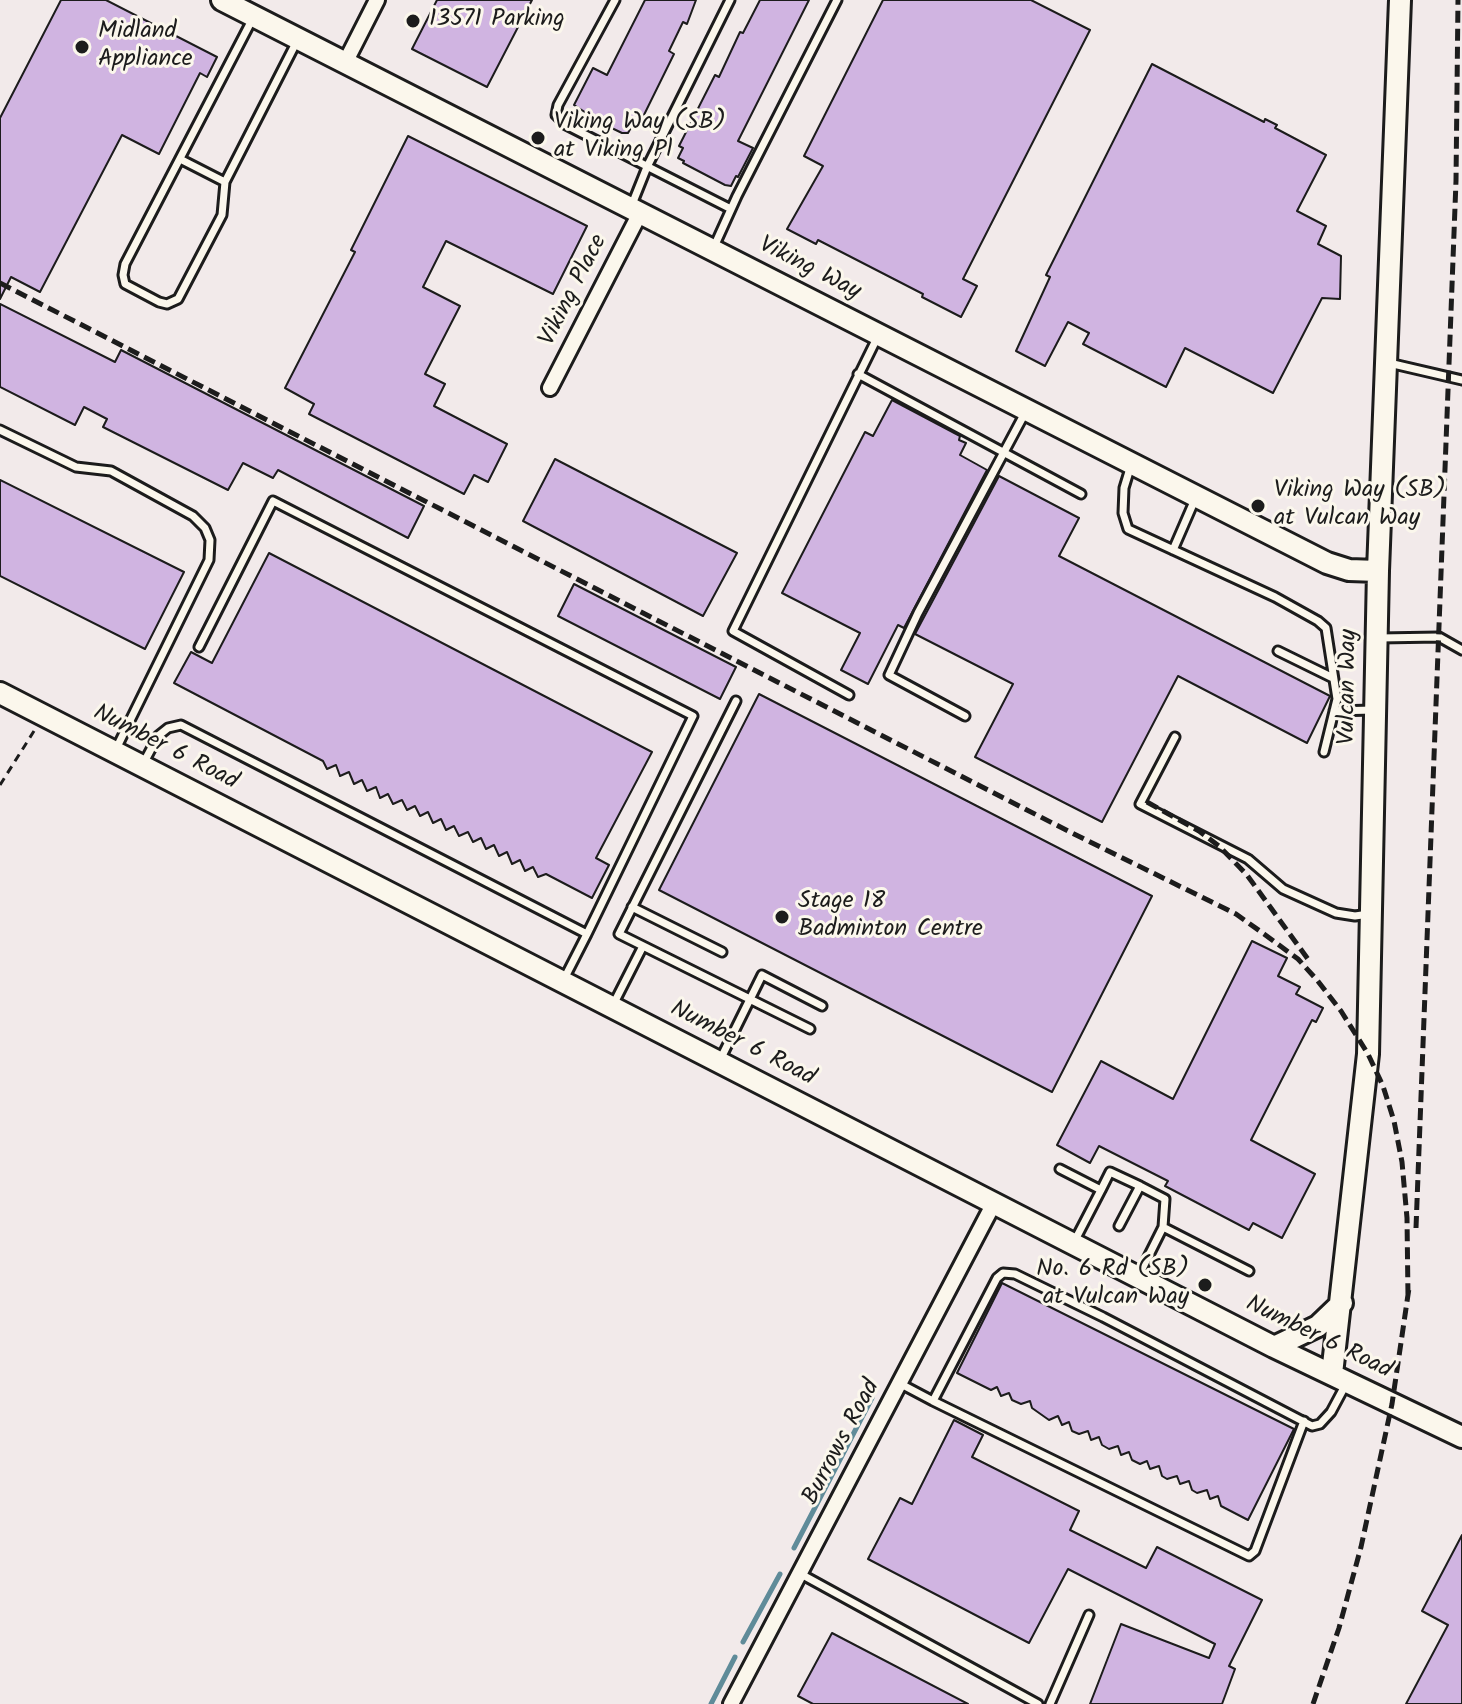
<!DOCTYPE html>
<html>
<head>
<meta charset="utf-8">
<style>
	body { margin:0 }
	canvas { display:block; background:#f2eaea }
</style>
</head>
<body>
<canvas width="1462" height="1704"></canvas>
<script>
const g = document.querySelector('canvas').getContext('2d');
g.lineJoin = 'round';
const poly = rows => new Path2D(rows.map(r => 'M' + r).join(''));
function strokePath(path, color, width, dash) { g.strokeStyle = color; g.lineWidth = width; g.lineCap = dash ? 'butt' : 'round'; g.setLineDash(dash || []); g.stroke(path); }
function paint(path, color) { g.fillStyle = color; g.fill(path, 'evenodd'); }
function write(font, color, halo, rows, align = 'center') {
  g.font = font + ' Kalam,sans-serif'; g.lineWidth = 6; g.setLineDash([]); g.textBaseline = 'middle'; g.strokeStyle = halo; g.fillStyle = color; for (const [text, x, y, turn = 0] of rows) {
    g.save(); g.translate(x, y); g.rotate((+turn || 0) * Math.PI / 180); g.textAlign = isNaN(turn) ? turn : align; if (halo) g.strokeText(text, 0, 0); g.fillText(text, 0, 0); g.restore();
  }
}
strokePath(poly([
	[794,1548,872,1398],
	[743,1642,780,1574],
	[711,1704,735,1657]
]), '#5f8b99', 5);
const building = poly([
	[61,0,106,0,217,57,207,77,200,73,159,154,122,135,40,292,11,277,0,299,0,118,61,0],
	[437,0,532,0,487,87,412,49,437,0],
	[645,0,696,0,687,24,683,22,669,51,674,54,638,127,633,124,628,133,622,133,593,119,594,118,574,105,593,68,607,75,645,0],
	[760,0,809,0,738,141,753,148,738,177,736,176,731,186,725,185,683,163,684,161,678,158,683,148,679,146,715,75,719,77,740,32,743,33,760,0],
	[883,0,1031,0,1090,30,963,279,977,286,961,317,922,297,923,294,818,240,816,244,787,229,823,166,804,156,883,0],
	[1152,64,1264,122,1265,119,1277,125,1275,128,1326,155,1297,211,1326,226,1318,244,1341,256,1340,299,1322,298,1273,393,1185,348,1166,387,1083,344,1089,333,1068,322,1045,366,1016,351,1050,277,1046,275,1152,64],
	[408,136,587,226,553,294,446,241,423,287,460,306,425,374,445,384,434,406,507,444,488,482,474,475,464,494,309,414,314,404,285,388,355,252,351,250,408,136],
	[0,304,115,362,121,350,424,506,408,538,278,470,273,478,243,463,228,490,103,427,107,419,84,407,75,425,0,387,0,304],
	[892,400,960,436,959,440,966,443,960,455,987,470,904,628,898,625,868,684,841,670,860,633,782,593,865,432,873,436,892,400],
	[555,459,737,553,703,616,523,521,555,459],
	[999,476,1079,518,1059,556,1330,696,1307,743,1178,676,1102,822,975,757,1013,684,915,634,999,476],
	[0,480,184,572,145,649,0,576,0,480],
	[269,553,652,752,596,858,609,865,592,898,546,874,538,877,533,867,525,871,520,860,512,864,507,852,499,856,494,845,486,849,481,838,473,842,468,832,459,836,454,826,446,830,441,819,433,823,428,812,420,816,415,806,407,810,402,800,393,804,388,794,380,798,376,787,367,791,362,780,354,784,349,772,340,776,336,765,327,769,323,761,174,683,191,652,212,663,269,553],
	[574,584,736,667,720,699,558,616,574,584],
	[759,694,1152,896,1052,1092,659,890,759,694],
	[1252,941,1287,958,1278,976,1300,987,1296,994,1323,1008,1316,1022,1312,1020,1251,1140,1315,1174,1282,1238,1253,1223,1249,1230,1165,1186,1168,1181,1099,1146,1090,1163,1057,1145,1101,1061,1173,1099,1252,941],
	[1002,1283,1294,1429,1248,1520,1221,1506,1218,1496,1210,1499,1207,1490,1197,1493,1192,1490,1189,1481,1180,1484,1177,1476,1167,1479,1162,1476,1159,1466,1150,1469,1147,1461,1140,1464,1132,1460,1129,1452,1121,1455,1118,1446,1109,1449,1102,1445,1099,1437,1091,1440,1088,1431,1079,1434,1072,1431,1069,1422,1062,1425,1058,1416,1049,1420,1032,1408,1030,1401,1021,1404,1012,1400,1009,1393,1001,1396,997,1387,991,1390,957,1373,1002,1283],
	[954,1420,983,1435,972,1457,1079,1511,1070,1530,1146,1568,1157,1547,1262,1600,1229,1666,1235,1669,1222,1704,1090,1704,1121,1624,1209,1658,1215,1644,1068,1569,1029,1643,868,1559,900,1498,912,1504,954,1420],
	[1462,1535,1462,1704,1406,1704,1448,1625,1422,1611,1462,1535],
	[832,1633,968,1704,813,1704,798,1696,832,1633]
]);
paint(building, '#d0b4e1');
strokePath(building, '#1c1c1c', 2);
const lane = poly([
	[615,0,558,105,556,115,566,125,731,209],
	[253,18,125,264,123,275,125,284,159,302,167,304,178,299,222,215,225,182,298,39],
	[180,159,225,182],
	[631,207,647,167,730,0],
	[713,249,737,196,837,0],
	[1389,363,1462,380],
	[858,374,1081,494],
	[0,430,76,467,111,471,193,516,205,528,210,540,209,560,116,749],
	[1131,465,1124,488,1123,513,1128,529,1275,597,1318,621,1326,628,1337,699,1324,752],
	[1173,550,1196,497],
	[1379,638,1439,637,1462,650],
	[199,647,273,501,693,716,587,934],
	[1278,651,1333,678],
	[849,695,733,631,878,336],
	[736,701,619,934,810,1029],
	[1334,711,1373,710],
	[965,716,889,675,918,613,1026,411],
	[1175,737,1140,804,1248,859,1283,889,1336,913,1355,916,1369,914],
	[143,764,158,736,168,728,181,725,587,934,563,981],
	[632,907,722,952],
	[613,1005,643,946],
	[720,1060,762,975,822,1006],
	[1060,1169,1101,1190,1074,1242],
	[1101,1190,1110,1172,1140,1186],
	[1119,1226,1140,1186,1165,1199,1163,1227],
	[1139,1275,1163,1227,1249,1271],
	[899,1383,933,1401,997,1278,1003,1273,1015,1274,1103,1317,1312,1426,1320,1424,1331,1412,1346,1384],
	[933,1401,1249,1556,1255,1551,1304,1421],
	[799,1573,1038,1704],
	[1050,1704,1089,1615]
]);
const street = poly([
	[345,63,377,0],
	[550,388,640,213],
	[731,1704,994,1203]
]);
const secondary = poly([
	[222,0,1327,563,1349,570,1378,571],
	[0,693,1274,1347,1462,1437],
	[1274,1347,1318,1326,1342,1303],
	[1332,1374,1368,1054,1378,571,1400,0]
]);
strokePath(lane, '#1c1c1c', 13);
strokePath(street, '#1c1c1c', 20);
strokePath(secondary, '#1c1c1c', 26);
strokePath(poly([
	[0,785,34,731]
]), '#1c1c1c', 3, [8, 6]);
strokePath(lane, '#fbf7ec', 7);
strokePath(street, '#fbf7ec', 14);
strokePath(secondary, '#fbf7ec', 20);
strokePath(poly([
	[0,283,1068,831,1236,914,1264,934,1298,959,1317,980,1341,1011,1368,1054,1383,1086,1394,1121,1402,1162,1407,1218,1408,1296],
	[1147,802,1199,831,1219,846,1247,875,1310,962],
	[1416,1228,1456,181,1458,0],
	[1313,1704,1339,1628,1361,1547,1392,1404,1409,1288]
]), '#1c1c1c', 5, [12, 6]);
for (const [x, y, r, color] of [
	[413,21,8,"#1c1c1c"],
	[82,47,8,"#1c1c1c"],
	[538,138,8,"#1c1c1c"],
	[1258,506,8,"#1c1c1c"],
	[782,917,8,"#1c1c1c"],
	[1205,1285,8,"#1c1c1c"]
]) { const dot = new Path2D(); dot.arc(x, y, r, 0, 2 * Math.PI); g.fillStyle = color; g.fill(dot); strokePath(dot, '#fbf7ec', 3); }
write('24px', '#1c1c1c', '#fbf7ec', [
	["13571 Parking",429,21],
	["Midland",98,33],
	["Appliance",98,61],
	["Viking Way (SB)",554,124],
	["at Viking Pl",554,152],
	["Viking Way (SB)",1274,492],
	["at Vulcan Way",1274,520],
	["Stage 18",798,903],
	["Badminton Centre",798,931],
	["No. 6 Rd (SB)",1189,1271,"right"],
	["at Vulcan Way",1189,1299,"right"]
], 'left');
write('24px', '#1c1c1c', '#fbf7ec', [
	["Viking Way",809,270,27],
	["Viking Place",575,291,-63],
	["Vulcan Way",1350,687,-89],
	["Number 6 Road",165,749,27],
	["Number 6 Road",742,1045,27],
	["Number 6 Road",1318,1339,26],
	["Burrows Road",843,1443,-62]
]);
</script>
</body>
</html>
